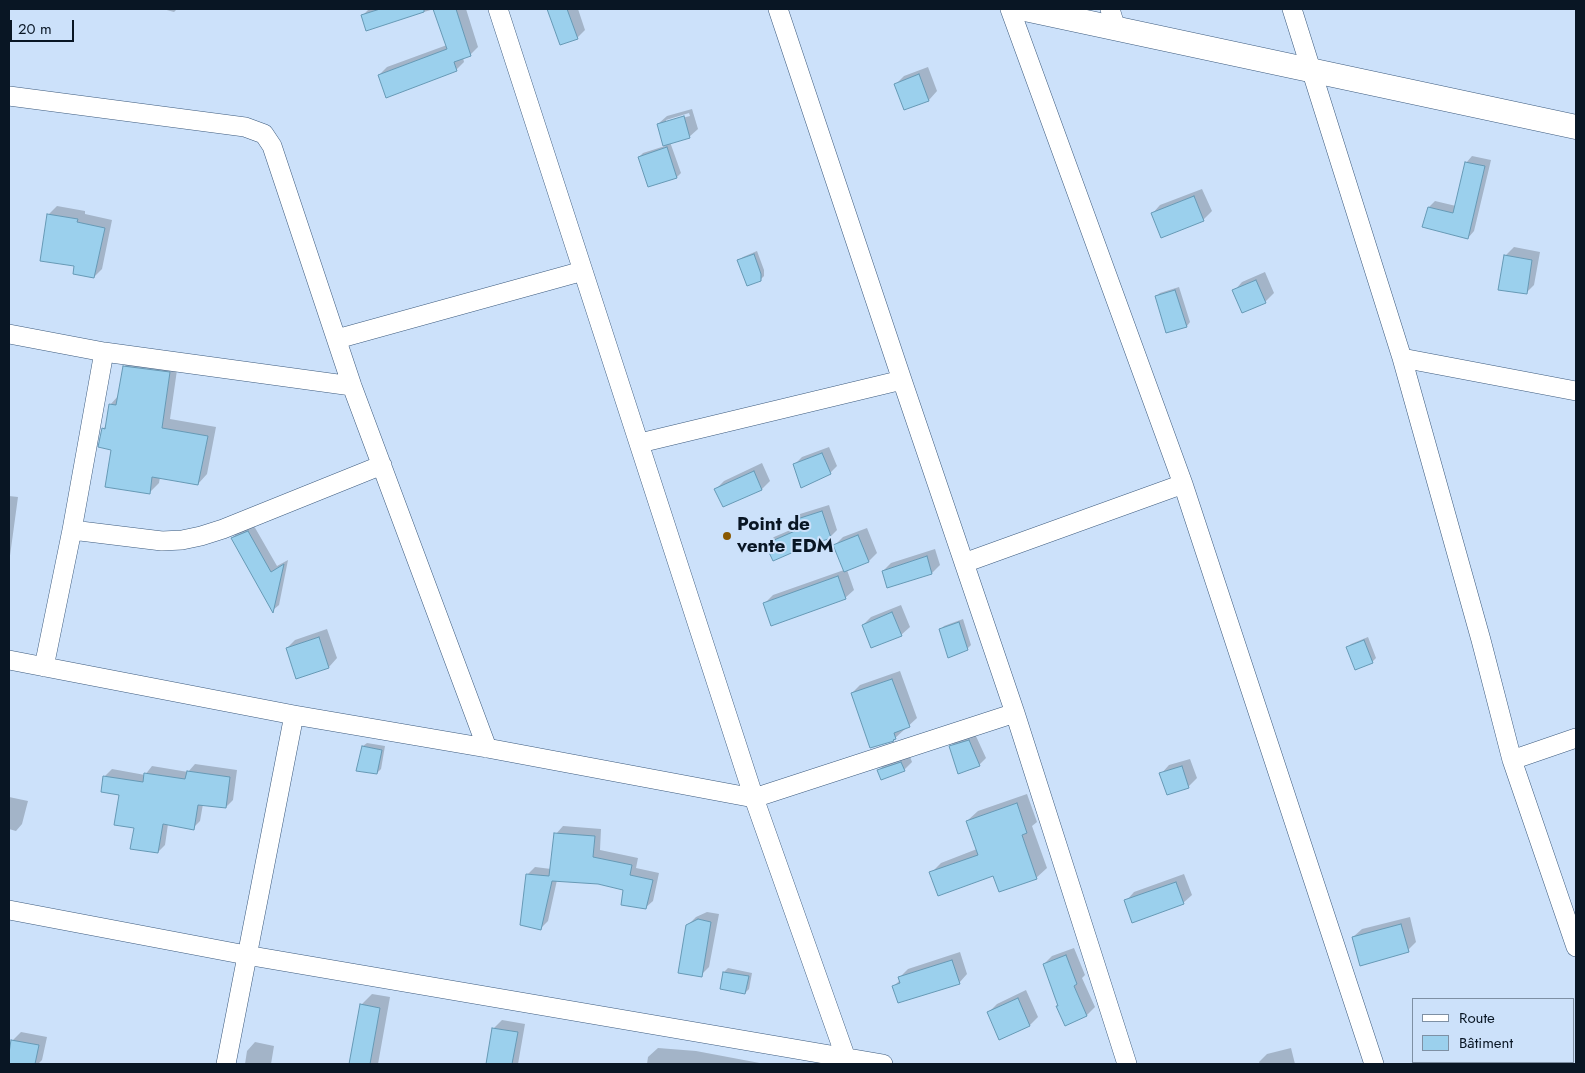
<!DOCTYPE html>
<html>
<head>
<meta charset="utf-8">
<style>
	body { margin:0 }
	#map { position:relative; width:1585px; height:1073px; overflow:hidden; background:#cce1fa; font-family:Jost,sans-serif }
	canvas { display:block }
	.frame { position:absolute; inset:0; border:10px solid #091624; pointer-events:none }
	.legend { position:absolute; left:1412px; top:998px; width:162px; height:65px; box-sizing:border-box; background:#cce1fa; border:1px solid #7e90a4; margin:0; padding:6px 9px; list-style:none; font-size:15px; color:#091624 }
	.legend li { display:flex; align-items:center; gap:10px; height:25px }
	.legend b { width:25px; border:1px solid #7e90a4 }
	.scale { position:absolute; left:10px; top:20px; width:64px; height:22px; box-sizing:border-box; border:2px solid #091624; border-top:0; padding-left:6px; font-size:15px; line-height:18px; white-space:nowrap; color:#091624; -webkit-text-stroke:4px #cce1fa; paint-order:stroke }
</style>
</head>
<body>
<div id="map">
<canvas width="1585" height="1073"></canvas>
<div class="frame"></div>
<ul class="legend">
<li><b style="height:6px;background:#fff"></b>Route</li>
<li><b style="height:14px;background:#9bd0ed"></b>Bâtiment</li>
</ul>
<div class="scale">20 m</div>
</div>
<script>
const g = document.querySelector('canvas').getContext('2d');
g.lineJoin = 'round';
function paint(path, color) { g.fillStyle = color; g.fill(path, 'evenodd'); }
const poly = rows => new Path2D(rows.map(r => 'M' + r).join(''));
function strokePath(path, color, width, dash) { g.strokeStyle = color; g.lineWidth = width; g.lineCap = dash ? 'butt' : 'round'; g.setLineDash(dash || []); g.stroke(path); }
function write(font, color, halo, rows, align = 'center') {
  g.font = font + ' Jost,sans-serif'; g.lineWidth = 4; g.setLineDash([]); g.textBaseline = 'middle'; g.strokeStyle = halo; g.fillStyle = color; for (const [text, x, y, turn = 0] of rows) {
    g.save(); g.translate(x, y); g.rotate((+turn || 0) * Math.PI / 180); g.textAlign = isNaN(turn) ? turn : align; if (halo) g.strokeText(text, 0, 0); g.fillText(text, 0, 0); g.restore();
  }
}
paint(poly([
	[163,9,177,9,174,12],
	[369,9,466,9,478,47,470,55,463,58,464,62,456,70,379,75,387,67,447,45,434,9,367,29,363,15],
	[549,9,578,9,585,30,577,38,561,43],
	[928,67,937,91,929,100,905,109,896,84,904,76],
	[692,109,698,129,689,137,670,142,681,173,677,177,649,186,639,157,643,153,665,146,658,124,667,116],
	[689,113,690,116,666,122,666,120],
	[1472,156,1491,160,1474,231,1468,238,1429,207,1435,201,1456,206,1466,163],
	[1202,189,1212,211,1203,220,1152,214,1160,205],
	[57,206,85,211,85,214,112,220,102,269,94,277,76,265,41,260,49,214],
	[1514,247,1540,252,1534,285,1526,293,1505,256],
	[757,251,764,270,764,276,760,280,739,260,743,257],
	[1265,272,1274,293,1266,301,1243,312,1234,291,1242,282],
	[1179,287,1190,322,1187,326,1167,332,1156,296,1160,293],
	[133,357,178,363,170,419,216,427,207,474,198,484,160,477,159,483,149,493,112,449,103,429,107,425,110,405,119,395,124,367],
	[829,447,837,466,830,473,795,464,802,457],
	[762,463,770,481,762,489,723,506,716,489,724,481],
	[9,496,18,497,9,563],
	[829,505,837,530,830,537,767,544,774,537,795,528,792,521,800,514],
	[254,526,277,566,288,560,279,605,273,610,232,538,238,532],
	[867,528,877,553,869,561,847,570,854,590,845,598,765,603,773,595,844,570,835,545,843,537],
	[935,549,940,565,932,573,883,571,891,563],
	[901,605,910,627,901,635,863,625,871,617],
	[963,619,971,645,967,649,940,630,944,626],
	[327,629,337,658,329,667,297,677,287,648,295,640],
	[1368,637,1376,658,1372,662,1348,647,1351,644],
	[900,671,917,718,893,740,852,693,860,685],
	[975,734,986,758,979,765,950,747,957,740],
	[367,743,385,746,381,769,377,773,363,746],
	[909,754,912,762,904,770,879,770,887,762],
	[1190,759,1197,778,1188,787,1161,774,1169,765],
	[195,764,237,770,233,800,226,807,203,804,200,821,193,828,168,824,165,845,158,852,136,827,121,794,104,777,112,769,145,775,152,766,188,772],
	[1027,794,1037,822,1032,826,1047,868,1036,878,931,873,941,863,977,849,967,821,978,811],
	[9,797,28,801,22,824,16,831,9,829],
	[563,826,601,829,600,850,638,858,636,868,659,873,653,901,645,908,625,889,598,883,557,880,548,921,541,928,528,874,535,867,551,869,556,834],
	[1184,874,1192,895,1183,903,1126,901,1134,892],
	[707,912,719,914,709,967,701,975,687,926,696,917],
	[1410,917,1416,942,1408,950,1353,937,1362,929],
	[1074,948,1085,975,1082,978,1095,1007,1087,1015,1066,1025,1044,964,1052,956],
	[960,952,967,974,959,983,894,986,900,980,900,977,908,969],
	[728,968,752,973,749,989,745,993,724,972],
	[1026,990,1038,1017,1030,1025,1000,1038,989,1012,997,1004],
	[372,994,390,997,378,1064,350,1064,361,1005],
	[502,1020,525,1024,518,1064,487,1064,494,1028],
	[21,1032,47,1037,42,1060,38,1064,9,1064,12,1041],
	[255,1042,274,1046,271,1064,245,1064,247,1051],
	[658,1048,696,1051,765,1064,647,1064,648,1057],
	[1291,1048,1295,1064,1260,1064,1259,1062,1267,1054]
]), '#0003');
const building = poly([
	[380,9,424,9,424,12,366,31,361,15,380,9],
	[433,9,456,9,471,56,454,62,457,71,386,98,378,75,447,49,433,9],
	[547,9,567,9,578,39,560,45,547,9],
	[919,74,929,101,904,110,894,84,919,74],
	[684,116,690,138,663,146,657,124,684,116],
	[667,147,677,178,648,187,638,157,667,147],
	[1465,162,1485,166,1468,239,1422,227,1428,207,1453,213,1465,162],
	[1194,196,1204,221,1161,238,1151,213,1194,196],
	[47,214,78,219,77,222,105,228,94,278,73,274,74,266,40,261,47,214],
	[754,254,761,274,761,281,747,286,737,260,754,254],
	[1504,255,1532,260,1527,294,1498,290,1504,255],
	[1256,280,1266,303,1242,313,1232,290,1256,280],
	[1175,290,1187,327,1166,333,1155,296,1175,290],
	[123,366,170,372,162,428,208,436,198,485,152,477,150,494,105,487,111,450,98,447,102,428,105,429,109,404,116,405,123,366],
	[822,453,831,474,801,488,793,464,822,453],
	[754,471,762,490,723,507,714,489,754,471],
	[822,511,831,538,805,547,773,561,765,544,795,531,791,521,822,511],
	[248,531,271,572,284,564,273,613,231,538,248,531],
	[858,535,869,562,844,572,833,545,858,535],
	[927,556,932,574,887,588,882,571,927,556],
	[838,576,846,599,771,626,763,603,838,576],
	[892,612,902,636,871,648,862,625,892,612],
	[959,622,968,650,948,658,939,629,959,622],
	[319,637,329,668,296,679,286,648,319,637],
	[1364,640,1373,663,1355,670,1346,647,1364,640],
	[892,679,910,727,894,733,896,739,893,740,894,741,870,748,851,693,892,679],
	[969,740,980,766,958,774,949,746,969,740],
	[362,746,382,750,377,774,356,771,362,746],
	[901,762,905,771,881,780,877,770,901,762],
	[1182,766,1189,788,1167,795,1159,773,1182,766],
	[187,771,230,777,226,808,198,805,194,830,163,824,158,853,130,849,134,828,114,825,119,795,101,792,103,776,143,782,144,773,185,779,187,771],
	[1017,803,1027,833,1022,835,1037,879,999,892,993,876,938,896,929,872,978,855,966,821,1017,803],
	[554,833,595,836,593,857,632,865,630,875,653,880,646,909,621,905,623,890,598,884,552,881,541,930,520,925,526,874,549,876,554,833],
	[1176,882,1184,904,1132,923,1124,900,1176,882],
	[698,919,711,922,702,977,678,973,686,925,698,919],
	[1401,924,1409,952,1360,966,1352,937,1401,924],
	[1066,955,1077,984,1074,986,1087,1016,1065,1026,1056,1006,1058,1006,1043,964,1066,955],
	[952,960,960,984,898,1003,892,986,900,983,898,977,952,960],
	[723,972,749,976,745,994,720,989,723,972],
	[1018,998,1030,1026,999,1040,987,1012,1018,998],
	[360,1004,380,1008,370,1064,349,1064,360,1004],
	[492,1028,518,1032,512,1064,486,1064,492,1028],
	[11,1040,39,1045,35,1064,9,1064,9,1053,11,1040]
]);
paint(building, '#9bd0ed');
strokePath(building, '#6699b5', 1);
const minor = poly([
	[498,9,754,798,848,1064],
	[778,9,902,380,1015,713,1127,1064],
	[1010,9,1183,484,1374,1064],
	[1110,9,1116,29],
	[1292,9,1402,358,1481,640,1512,760,1576,947],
	[9,96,245,127,264,134,272,146,352,386,487,748],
	[9,334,104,352,352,386],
	[337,339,583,271],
	[1402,358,1576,391],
	[640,443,902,380],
	[72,530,162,541,182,540,201,536,223,529,382,465],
	[964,563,1183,484],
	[9,660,294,715,487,748,754,798,1015,713],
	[44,667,72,530,104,352],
	[1512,760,1576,738],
	[9,910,246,955,883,1064],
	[226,1064,294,715]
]);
const tertiary = poly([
	[1025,9,1576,127]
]);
strokePath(minor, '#3d5b7e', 20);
strokePath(tertiary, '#3d5b7e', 25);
strokePath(minor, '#fff', 19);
strokePath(tertiary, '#fff', 24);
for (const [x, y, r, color] of [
	[727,536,5,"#895800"]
]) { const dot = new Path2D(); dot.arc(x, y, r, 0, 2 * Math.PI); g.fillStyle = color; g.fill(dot); strokePath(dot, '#cce1fa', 2); }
write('bold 19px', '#091624', '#cce1fa', [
	["Point de",737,525],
	["vente EDM",737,547]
], 'left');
</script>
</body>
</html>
